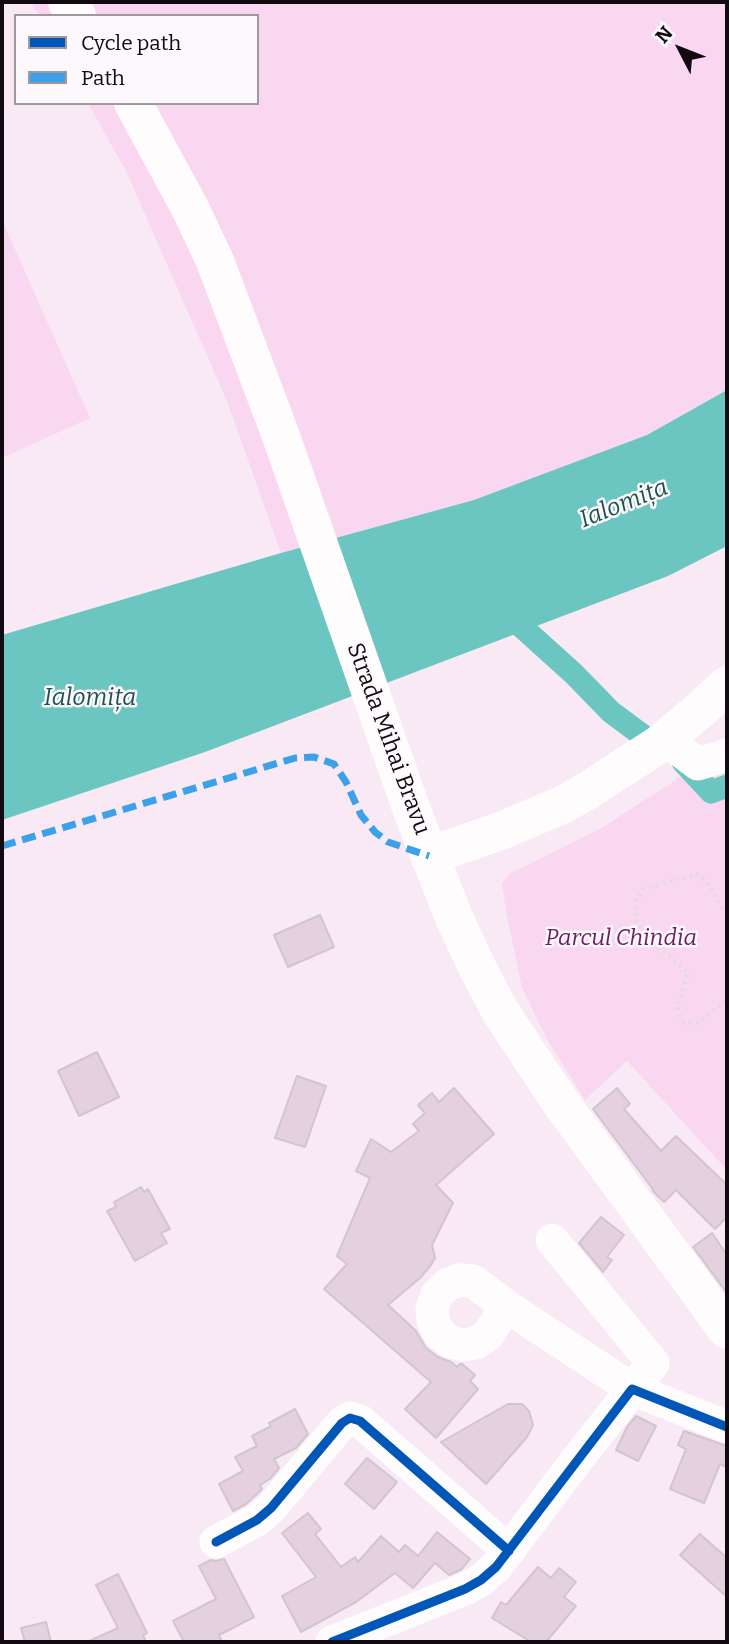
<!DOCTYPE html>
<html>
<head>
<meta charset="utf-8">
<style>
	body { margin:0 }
	#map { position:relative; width:729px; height:1644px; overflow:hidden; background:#f8e9f4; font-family:Bitter,serif }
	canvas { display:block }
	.frame { position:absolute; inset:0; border:4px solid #120a11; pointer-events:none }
	.legend { position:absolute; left:14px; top:14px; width:245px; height:91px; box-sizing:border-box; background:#fdf8fc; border:2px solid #9f999e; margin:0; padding:9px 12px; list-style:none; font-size:21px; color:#120a11 }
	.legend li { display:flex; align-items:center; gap:14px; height:35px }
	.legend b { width:35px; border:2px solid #9f999e }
	.north { position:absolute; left:645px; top:14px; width:70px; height:70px; -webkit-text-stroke:5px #fdf8fc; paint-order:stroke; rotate:312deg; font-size:19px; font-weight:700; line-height:28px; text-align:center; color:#120a11 }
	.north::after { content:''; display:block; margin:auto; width:24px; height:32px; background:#120a11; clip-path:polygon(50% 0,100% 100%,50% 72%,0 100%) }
</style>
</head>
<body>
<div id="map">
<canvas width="729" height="1644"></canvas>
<div class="frame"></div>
<ul class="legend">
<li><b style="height:9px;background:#0057b8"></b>Cycle path</li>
<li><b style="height:9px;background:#3da1ea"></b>Path</li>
</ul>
<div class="north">N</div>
</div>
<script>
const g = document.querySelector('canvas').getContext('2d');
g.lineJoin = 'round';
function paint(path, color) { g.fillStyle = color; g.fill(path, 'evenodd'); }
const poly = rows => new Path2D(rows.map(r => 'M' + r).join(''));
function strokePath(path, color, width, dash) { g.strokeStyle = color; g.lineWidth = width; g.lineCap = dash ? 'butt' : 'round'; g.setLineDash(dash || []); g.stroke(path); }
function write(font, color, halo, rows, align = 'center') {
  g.font = font + ' Bitter,serif'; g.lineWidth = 5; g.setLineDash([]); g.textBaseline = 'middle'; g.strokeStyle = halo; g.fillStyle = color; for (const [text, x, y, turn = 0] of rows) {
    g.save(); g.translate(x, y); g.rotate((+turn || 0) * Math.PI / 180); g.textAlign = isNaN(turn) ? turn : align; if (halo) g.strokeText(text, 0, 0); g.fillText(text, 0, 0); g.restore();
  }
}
paint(poly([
	[30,2,727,2,727,390,647,435,474,500,281,553,227,401,126,171,88,103,257,103,257,16,39,16],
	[2,220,90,418,2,458],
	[727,737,727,1170,627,1061,585,1100,548,1041,522,988,506,911,502,883,511,873,600,829,690,771]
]), '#f9d7f1');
paint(poly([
	[727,390,727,546,668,576,205,752,2,820,2,635,281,553,474,500,647,435]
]), '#6bc5c0');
strokePath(poly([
	[502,609,574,674,611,712,646,738],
	[683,762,711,792,727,786]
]), '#6bc5c0', 23);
const building = poly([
	[320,915,334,947,288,967,274,935,320,915],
	[97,1052,119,1097,79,1116,58,1071,97,1052],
	[297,1076,326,1086,305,1147,275,1138,297,1076],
	[454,1088,494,1134,436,1185,453,1203,432,1245,435,1258,431,1265,420,1278,388,1305,416,1331,426,1348,438,1357,451,1362,457,1367,460,1364,462,1364,475,1375,470,1381,478,1389,436,1438,405,1409,431,1382,324,1289,347,1264,337,1256,370,1178,356,1171,371,1139,391,1152,419,1131,413,1124,425,1113,418,1105,432,1093,439,1102,454,1088],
	[617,1088,630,1104,624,1109,661,1151,676,1136,727,1185,727,1217,715,1229,676,1190,664,1202,653,1191,652,1188,593,1109,617,1088],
	[141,1187,144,1192,148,1189,170,1229,161,1233,167,1243,135,1261,107,1211,116,1207,114,1202,141,1187],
	[601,1217,624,1235,607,1257,612,1260,603,1272,579,1243,601,1217],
	[712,1233,727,1255,727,1293,693,1247,712,1233],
	[508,1404,522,1404,529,1411,533,1425,527,1437,486,1484,441,1442,508,1404],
	[295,1409,308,1434,296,1448,274,1459,279,1468,270,1479,260,1485,262,1489,257,1494,246,1504,233,1511,219,1484,243,1471,235,1457,257,1446,252,1436,271,1426,269,1423,295,1409],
	[636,1416,656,1426,638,1461,616,1450,627,1427,636,1416],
	[684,1431,727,1446,727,1467,720,1464,704,1503,670,1489,686,1449,678,1445,684,1431],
	[367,1458,397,1482,374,1509,345,1484,367,1458],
	[308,1513,321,1529,315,1534,341,1567,355,1557,358,1562,381,1536,399,1552,405,1545,418,1556,437,1532,470,1559,462,1569,449,1575,435,1563,413,1588,395,1573,356,1602,301,1632,282,1596,316,1577,282,1533,308,1513],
	[700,1534,727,1558,727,1597,680,1555,700,1534],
	[224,1559,254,1617,219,1635,222,1642,184,1642,173,1621,216,1599,199,1566,211,1560,216,1561,224,1559],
	[538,1567,551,1578,559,1568,576,1582,564,1597,576,1606,546,1642,531,1642,492,1618,501,1602,506,1605,538,1567],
	[118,1574,147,1633,143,1635,146,1642,87,1642,118,1628,96,1585,118,1574],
	[46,1622,51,1642,25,1642,21,1628,46,1622]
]);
paint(building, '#e5d0e0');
strokePath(building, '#d1c5ce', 2);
strokePath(poly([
	[727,908,724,911,707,882,698,874,644,889,635,903,637,924,658,947,688,972,677,1008,683,1022,698,1023,727,999]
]), '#dfdbdf', 4.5, [2, 5]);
strokePath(poly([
	[665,739,698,764,727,755],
	[506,1306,488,1335,476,1343,463,1345,450,1342,439,1333,433,1321,432,1308,437,1295,447,1285,459,1280,473,1281,506,1306,632,1389,727,1427],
	[216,1542,257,1520,271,1508,342,1423,350,1418,360,1421,509,1551],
	[332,1642,465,1589,481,1580,496,1567,576,1461,653,1363,552,1240]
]), '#fefcfd', 33);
strokePath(poly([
	[67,2,77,16],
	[133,103,190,208,215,261,281,436,411,808,455,920,478,969,500,1011,559,1100,727,1330],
	[429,856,503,830,562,805,587,791,658,745,700,710,727,685]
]), '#fefcfd', 38);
strokePath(poly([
	[2,846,295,758,314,757,334,764,346,782,361,815,375,832,388,842,429,856]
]), '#3da1ea', 7, [14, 7]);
strokePath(poly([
	[216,1542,257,1520,271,1508,342,1423,350,1418,360,1421,509,1551],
	[332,1642,465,1589,481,1580,496,1567,632,1389,727,1427]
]), '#0057b8', 9);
write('23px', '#120a11', '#fdf8fc', [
	["Strada Mihai Bravu",388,739,70]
]);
write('italic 23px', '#6f1c64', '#fdf8fc', [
	["Parcul Chindia",621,939]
]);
write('italic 24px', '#1e544e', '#fdf8fc', [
	["Ialomița",624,504,-22],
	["Ialomița",90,698]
]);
</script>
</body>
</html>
